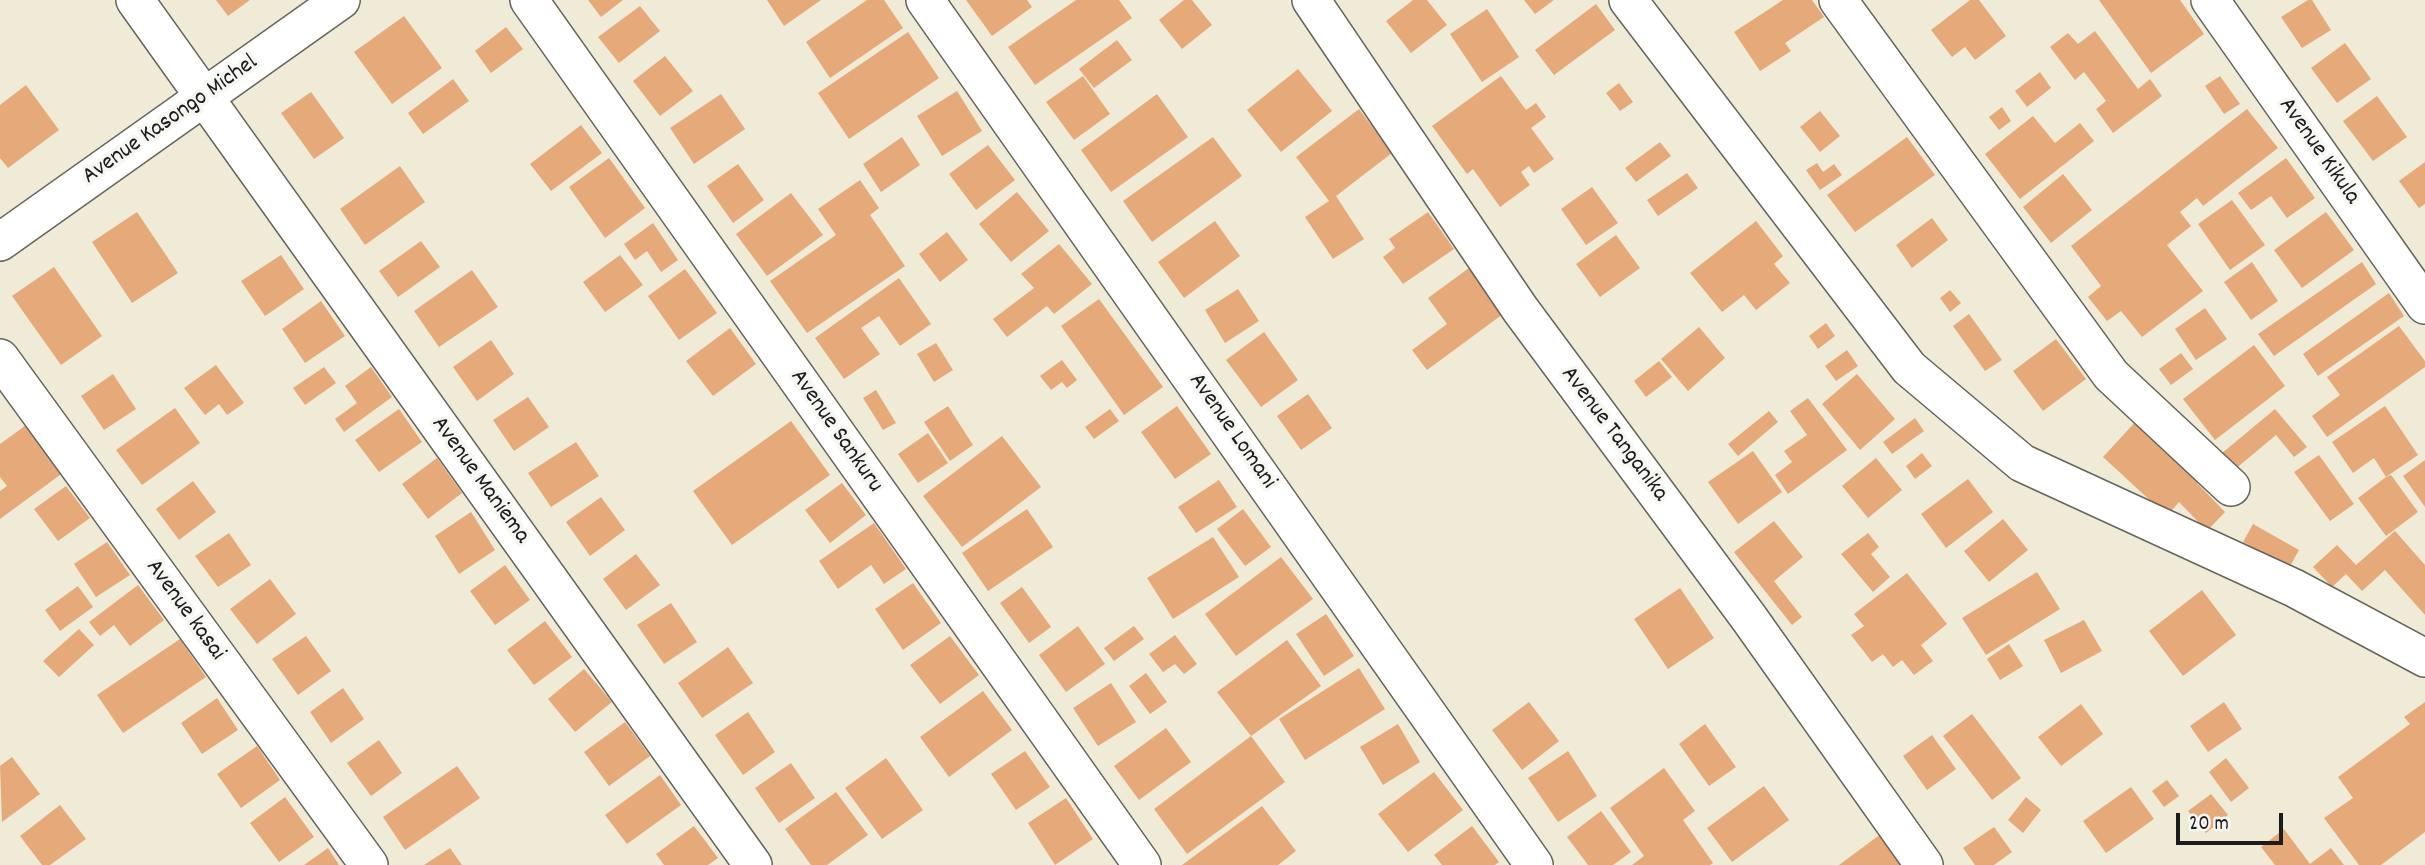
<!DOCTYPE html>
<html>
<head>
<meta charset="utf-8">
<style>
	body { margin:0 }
	#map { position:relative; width:2425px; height:865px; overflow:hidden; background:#efebd7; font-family:Dekko,sans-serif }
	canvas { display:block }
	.scale { position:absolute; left:2176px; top:813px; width:107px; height:32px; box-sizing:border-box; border:4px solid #1c1c1c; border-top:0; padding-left:9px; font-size:21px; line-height:24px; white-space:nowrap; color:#1c1c1c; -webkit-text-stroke:5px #f6f6f2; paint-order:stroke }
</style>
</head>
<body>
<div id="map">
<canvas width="2425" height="865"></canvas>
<div class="scale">20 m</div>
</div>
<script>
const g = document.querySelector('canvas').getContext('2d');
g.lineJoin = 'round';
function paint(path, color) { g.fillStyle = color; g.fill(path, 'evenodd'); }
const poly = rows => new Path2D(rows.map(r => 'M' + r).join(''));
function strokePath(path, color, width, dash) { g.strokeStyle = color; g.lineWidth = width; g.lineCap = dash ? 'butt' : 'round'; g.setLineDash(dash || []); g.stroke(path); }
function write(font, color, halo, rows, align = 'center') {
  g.font = font + ' Dekko,sans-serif'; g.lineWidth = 7; g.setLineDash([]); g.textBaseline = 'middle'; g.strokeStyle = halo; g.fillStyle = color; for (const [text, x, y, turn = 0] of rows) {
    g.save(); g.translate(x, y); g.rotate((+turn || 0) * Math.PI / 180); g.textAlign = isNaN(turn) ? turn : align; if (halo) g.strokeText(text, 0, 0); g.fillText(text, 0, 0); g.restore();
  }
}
paint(poly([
	[216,0,250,0,228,16],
	[588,0,623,0,601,17],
	[767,0,821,0,784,26],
	[867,0,884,0,903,28,830,78,806,42],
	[966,0,1027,0,1032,7,992,36],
	[1076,0,1119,0,1132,18,1035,85,1008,47],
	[1184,0,1192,0,1212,25,1182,49,1159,20],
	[1413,0,1427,0,1447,25,1411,53,1386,21],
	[1524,0,1554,0,1535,14],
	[1783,0,1812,0,1824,17,1785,43,1791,51,1760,71,1734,32],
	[1970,0,1979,0,2006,36,1975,60,1965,47,1952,57,1931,30],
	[2099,0,2180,0,2204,34,2151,73],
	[2308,0,2312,0,2331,30,2302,48,2281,17],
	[1596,4,1615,30,1554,75,1535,50],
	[640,6,660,31,619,63,598,37],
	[1487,9,1519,57,1482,82,1450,34],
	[404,16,442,68,392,104,354,52],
	[506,27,523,49,491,73,475,51],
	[2095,31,2138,89,2150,79,2162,96,2113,133,2096,109,2106,101,2084,72,2075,80,2050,47,2068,33,2078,44],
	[908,32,939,78,849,139,818,93],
	[1117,40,1132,60,1094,88,1079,69],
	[2345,43,2371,79,2337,103,2311,68],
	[665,56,693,91,660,116,633,81],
	[1298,69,1332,111,1281,152,1247,110],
	[2040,72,2051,88,2027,107,2015,91],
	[1083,76,1110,114,1074,140,1046,102],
	[1501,76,1526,110,1536,103,1546,117,1531,128,1554,159,1534,173,1529,166,1521,172,1530,185,1500,207,1473,169,1467,174,1432,126],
	[2220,76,2240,104,2224,114,2205,86],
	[453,79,469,101,423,134,408,113],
	[1619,83,1633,102,1620,111,1606,93],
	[26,85,59,130,8,168,0,158,0,105],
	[957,91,982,131,942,156,917,116],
	[311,92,344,138,314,159,281,113],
	[721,94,745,129,694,164,670,128],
	[1157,94,1188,137,1111,192,1081,150],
	[2377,96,2407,137,2373,161,2343,121],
	[2002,107,2011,121,1999,130,1989,117],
	[1359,109,1392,153,1336,196,1364,239,1333,259,1305,217,1329,201,1296,157],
	[2247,109,2278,148,2203,206,2197,198,2180,212,2191,226,2167,245,2203,291,2142,337,2121,311,2107,321,2088,297,2101,286,2071,246],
	[1820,111,1840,136,1820,152,1800,127],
	[2033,116,2055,143,2080,123,2094,141,2020,199,1985,154],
	[581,125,602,153,551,191,530,164],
	[902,137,920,165,881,192,863,164],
	[1213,137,1242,176,1152,242,1123,201],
	[1907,137,1935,175,1855,232,1827,195],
	[1660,142,1671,156,1636,182,1625,168],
	[988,145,1015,180,976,210,949,174],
	[609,158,645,208,605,238,569,187],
	[2286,158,2315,198,2287,218,2271,196,2251,210,2238,193],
	[2425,162,2425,204,2419,208,2399,181],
	[1817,163,1823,172,1834,164,1842,175,1820,190,1806,170],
	[738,164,764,200,733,223,707,186],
	[400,166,425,202,365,245,340,209],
	[1687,173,1698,188,1658,216,1647,200],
	[2063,174,2092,210,2051,243,2023,207],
	[860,180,879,208,870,215,905,266,807,333,770,281,836,235,818,209],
	[1592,187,1618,223,1586,245,1561,209],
	[1017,192,1049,231,1011,262,979,224],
	[791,193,823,235,767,276,736,234],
	[2232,200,2265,245,2230,270,2198,224],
	[137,212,178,273,132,303,92,242],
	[1428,212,1454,249,1403,284,1383,257,1395,248,1389,239],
	[2326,212,2354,250,2302,288,2274,250],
	[1932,218,1948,240,1912,268,1896,245],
	[1215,221,1240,256,1184,298,1158,262],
	[1756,221,1783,256,1774,264,1790,283,1756,310,1744,295,1722,312,1690,273],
	[653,223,678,260,661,272,647,251,635,260,624,244],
	[947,232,968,260,940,282,919,254],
	[1616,235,1640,268,1600,297,1576,264],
	[421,241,440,267,398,297,379,271],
	[1059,244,1092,284,1054,314,1047,306,1007,337,993,319,1034,288,1021,274],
	[281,255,304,289,265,316,241,281],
	[620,255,643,285,605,312,583,282],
	[2252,262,2278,301,2251,320,2224,282],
	[2362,262,2376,284,2274,356,2258,334],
	[54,267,102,336,61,365,12,296],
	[1469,268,1503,314,1427,370,1412,350,1447,324,1428,298],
	[685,269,717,313,679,340,648,296],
	[472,270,498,307,439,347,414,311],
	[899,278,931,324,900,346,879,316,861,328,880,354,844,379,815,338],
	[1238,289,1259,321,1225,343,1205,310],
	[1950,290,1961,303,1950,312,1940,298],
	[2389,293,2404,316,2318,376,2303,354],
	[1099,299,1163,387,1124,415,1061,326],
	[321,301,345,336,305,363,282,329],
	[2205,308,2227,339,2196,360,2175,329],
	[1969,314,2002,360,1985,371,1953,326],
	[1826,323,1835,336,1818,349,1809,336],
	[2399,326,2425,361,2425,367,2327,437,2312,416,2340,395,2327,377],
	[1699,327,1725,358,1688,391,1661,359],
	[730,328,756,364,713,396,686,361],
	[1264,332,1298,380,1261,407,1226,360],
	[2056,339,2086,379,2043,411,2013,371],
	[491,340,514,374,477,401,453,367],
	[936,343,953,370,934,382,917,354],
	[2254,345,2285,386,2215,440,2183,399],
	[1847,350,1858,366,1836,381,1825,366],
	[2181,353,2193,369,2171,385,2159,369],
	[1062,360,1077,380,1067,388,1062,382,1051,390,1040,376],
	[1659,361,1672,377,1646,397,1634,381],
	[216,365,244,403,227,415,219,404,205,415,184,388],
	[324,367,336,383,305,405,293,388],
	[371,367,392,397,344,432,335,419,357,403,345,386],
	[113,374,136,409,104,430,81,396],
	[1857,374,1895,419,1860,450,1822,404],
	[876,390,896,423,883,430,863,398],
	[1308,394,1332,428,1301,450,1277,416],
	[528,397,549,427,514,451,493,420],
	[1808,398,1847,450,1788,494,1775,475,1792,462,1784,451,1807,435,1790,411],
	[948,406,973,445,950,461,924,422],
	[1177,406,1211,454,1175,479,1141,432],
	[2385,406,2418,455,2386,477,2391,475,2418,512,2386,536,2358,498,2386,477,2374,458,2353,473,2332,442],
	[175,408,200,443,142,485,116,450],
	[399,409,422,442,379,472,355,440],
	[1110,409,1119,421,1094,439,1085,427],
	[2275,409,2307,447,2294,457,2276,435,2234,470,2221,454],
	[1769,411,1778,422,1738,456,1728,444],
	[1915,418,1924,431,1892,454,1883,442],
	[2138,419,2202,477,2197,483,2225,512,2207,531,2179,502,2167,516,2103,457],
	[791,421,830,475,732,545,693,491],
	[29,423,64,472,0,519,0,491,7,486,0,477,0,444],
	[928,433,948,463,918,483,898,454],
	[1002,436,1041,487,962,547,923,496],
	[576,442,599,476,551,507,528,473],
	[1753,451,1782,492,1738,524,1708,482],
	[1922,453,1932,466,1915,479,1906,466],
	[2319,455,2354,504,2330,521,2294,472],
	[437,458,462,493,428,519,402,484],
	[1876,458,1902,490,1868,518,1842,486],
	[2425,460,2425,507,2403,476],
	[1968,479,1993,512,1946,548,1921,514],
	[1219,480,1237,507,1196,533,1178,507],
	[193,481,216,512,179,540,156,509],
	[842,483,866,515,830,543,805,510],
	[66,486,90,518,58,541,34,509],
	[601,497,625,530,590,556,566,522],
	[1027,509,1053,547,988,591,962,553],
	[1243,509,1271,547,1245,566,1217,529],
	[471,512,495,550,459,574,435,536],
	[2003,519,2028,550,1989,582,1964,551],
	[1774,521,1803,557,1774,581,1802,617,1792,625,1734,552],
	[874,523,906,569,884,584,871,565,838,589,819,561],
	[2253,524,2299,550,2289,568,2243,542],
	[2395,531,2425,565,2425,615,2385,570,2362,591,2346,574,2332,587,2313,567,2337,545,2356,565],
	[229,533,251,565,218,587,195,556],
	[1868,533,1879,547,1871,554,1890,577,1873,592,1841,554],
	[1213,537,1239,577,1173,619,1147,578],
	[107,542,130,575,96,597,74,564],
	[636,554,660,585,626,610,603,579],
	[1281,557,1313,599,1236,656,1205,614],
	[505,565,530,600,495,625,470,591],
	[2037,572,2060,609,1986,655,1962,618],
	[1907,573,1947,624,1921,645,1933,661,1914,675,1902,660,1893,667,1883,654,1872,662,1851,635,1864,626,1854,614],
	[270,579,296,614,257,644,230,609],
	[913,583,941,623,903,650,875,609],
	[138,585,164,620,130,646,114,625,100,636,89,622],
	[78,586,93,607,60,631,45,610],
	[1022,587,1051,627,1029,643,1000,603],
	[1680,588,1714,638,1668,669,1634,619],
	[2202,590,2236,635,2183,676,2149,631],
	[671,603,697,642,664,664,637,625],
	[1326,614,1354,656,1324,676,1296,634],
	[2084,620,2102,651,2061,673,2044,640],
	[545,621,572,657,534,685,507,650],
	[1078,626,1105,664,1066,692,1039,655],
	[1134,626,1144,639,1114,661,1104,648],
	[79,629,94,645,59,677,43,661],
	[1175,635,1197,664,1184,674,1175,664,1163,672,1149,654],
	[306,636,331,671,298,695,272,659],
	[950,636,979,675,940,704,910,665],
	[180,639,206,677,123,733,97,695],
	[1287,640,1321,686,1251,736,1217,692],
	[2009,644,2023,666,2000,680,1987,659],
	[728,647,753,683,702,718,678,683],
	[1359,668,1385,709,1305,760,1279,719],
	[584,669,612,702,575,732,548,699],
	[1146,673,1167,702,1150,714,1129,686],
	[1111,683,1136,722,1098,746,1073,708],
	[343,688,364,719,331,743,310,712],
	[983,691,1012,730,949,777,920,737],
	[217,698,238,730,202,754,181,723],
	[1529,702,1559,741,1522,770,1492,730],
	[2224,702,2242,729,2208,752,2190,726],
	[2425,702,2425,832,2381,865,2359,865,2324,818,2353,798,2338,777,2410,724,2404,717],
	[2081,704,2103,734,2061,766,2038,737],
	[748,712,775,752,743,775,715,735],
	[1972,714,2021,778,1992,800,1943,736],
	[625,722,650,756,609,786,584,752],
	[1398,724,1420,762,1383,785,1360,747],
	[1705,724,1736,767,1709,786,1679,744],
	[1166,728,1191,762,1139,800,1114,766],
	[1932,735,1956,769,1927,790,1903,756],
	[1251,736,1285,782,1187,854,1154,809],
	[379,740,402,773,371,796,347,763],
	[257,746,280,780,241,808,217,774],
	[1025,751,1050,787,1016,810,991,774],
	[1568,751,1597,796,1558,822,1528,778],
	[12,757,40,794,2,822,0,766],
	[886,758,923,810,882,839,845,788],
	[2226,758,2249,788,2231,802,2209,772],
	[791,763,815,798,779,823,755,788],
	[457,766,480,798,405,850,383,817],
	[1664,768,1695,811,1683,820,1713,863,1710,865,1632,865,1644,856,1610,808],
	[1434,772,1463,810,1408,852,1378,814],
	[660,775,681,805,627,844,605,815],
	[2167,780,2179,796,2164,807,2152,791],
	[1764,786,1789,820,1732,862,1707,828],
	[2131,787,2154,819,2106,853,2083,821],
	[836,792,868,835,827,865,811,865,785,829],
	[2211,794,2228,815,2206,833,2188,811],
	[285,797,314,837,279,862,250,823],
	[2026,797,2041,810,2023,833,2008,820],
	[1066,798,1093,839,1055,865,1028,823],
	[60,805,86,839,50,865,42,865,20,836],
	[1262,806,1296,851,1278,865,1182,865],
	[1601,811,1631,852,1613,865,1588,865,1567,837],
	[1893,825,1917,865,1839,865],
	[694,826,718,858,708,865,664,865,656,854],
	[1472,826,1499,862,1495,865,1442,865,1434,855],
	[1994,827,2012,852,1994,865,1975,865,1963,848],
	[2284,829,2310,864,2331,848,2344,865,2275,865,2261,847],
	[328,848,339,865,304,865],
	[450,848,462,865,424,865]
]), '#e6a97a');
const minor = poly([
	[135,0,753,865],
	[529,0,1142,865],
	[925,0,1534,865],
	[1311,0,1520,309,1749,618,1924,865],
	[1628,0,1909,368,2022,463,2294,588,2425,658],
	[1838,0,2111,375,2231,487],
	[2210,0,2425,305],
	[0,242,341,0],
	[0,358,369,865]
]);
strokePath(minor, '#66645d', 40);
strokePath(minor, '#fff', 37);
write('24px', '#1c1c1c', '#f6f6f2', [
	["Avenue Kasongo Michel",171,121,-35],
	["Avenue Kikula",2318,152,55],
	["Avenue Sankuru",835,432,55],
	["Avenue Lomani",1231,432,55],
	["Avenue Tanganika",1613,435,53],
	["Avenue Maniema",479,481,54],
	["Avenue kasai",184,611,54]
]);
</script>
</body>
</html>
